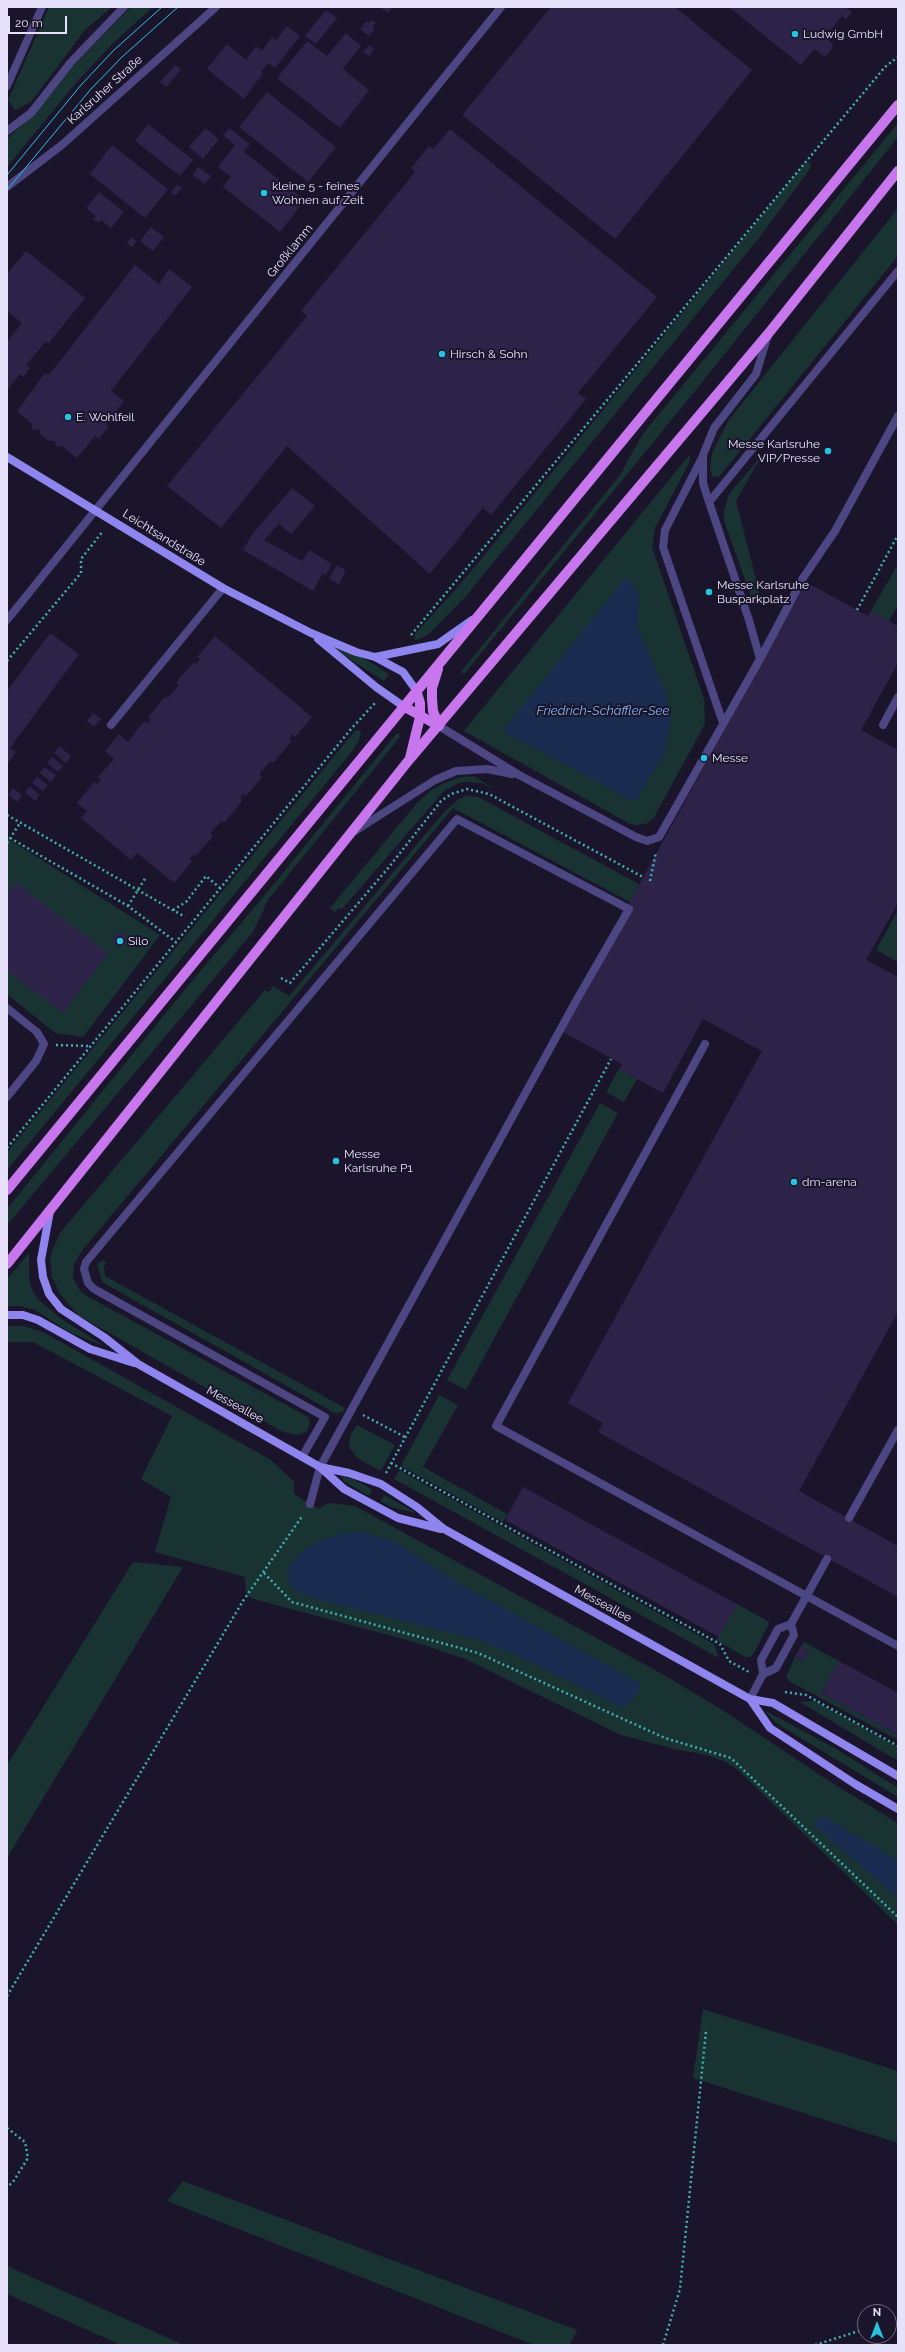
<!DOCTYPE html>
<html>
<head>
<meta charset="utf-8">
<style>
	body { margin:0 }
	#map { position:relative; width:905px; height:2352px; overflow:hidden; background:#1a152a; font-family:Raleway,sans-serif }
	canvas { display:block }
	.frame { position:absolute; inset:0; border:8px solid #e6e2fb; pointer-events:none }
	.north { position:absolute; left:857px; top:2304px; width:40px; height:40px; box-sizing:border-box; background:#1a152a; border:1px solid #6c677e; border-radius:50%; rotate:0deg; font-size:11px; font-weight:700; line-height:16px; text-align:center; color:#e6e2fb }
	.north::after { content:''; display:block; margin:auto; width:14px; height:18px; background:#26c4e3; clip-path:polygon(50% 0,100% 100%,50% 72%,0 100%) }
	.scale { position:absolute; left:8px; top:16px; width:59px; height:18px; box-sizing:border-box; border:2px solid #e6e2fb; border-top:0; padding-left:5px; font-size:12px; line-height:14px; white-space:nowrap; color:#e6e2fb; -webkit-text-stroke:3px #1a152a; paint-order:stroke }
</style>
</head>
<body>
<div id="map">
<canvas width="905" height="2352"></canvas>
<div class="frame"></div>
<div class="north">N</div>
<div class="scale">20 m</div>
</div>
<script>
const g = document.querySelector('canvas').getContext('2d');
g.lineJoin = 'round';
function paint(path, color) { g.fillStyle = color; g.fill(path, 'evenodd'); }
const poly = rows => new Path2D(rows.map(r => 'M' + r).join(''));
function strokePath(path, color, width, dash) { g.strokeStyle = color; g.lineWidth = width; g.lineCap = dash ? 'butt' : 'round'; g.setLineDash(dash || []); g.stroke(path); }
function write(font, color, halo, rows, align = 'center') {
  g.font = font + ' Raleway,sans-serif'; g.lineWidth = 4; g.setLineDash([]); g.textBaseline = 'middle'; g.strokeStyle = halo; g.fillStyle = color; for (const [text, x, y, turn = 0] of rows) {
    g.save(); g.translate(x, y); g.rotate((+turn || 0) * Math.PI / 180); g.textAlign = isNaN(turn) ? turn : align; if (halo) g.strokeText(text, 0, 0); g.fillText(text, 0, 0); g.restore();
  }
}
paint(poly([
	[49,7,112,7,85,30,31,102,15,110,8,100],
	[131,7,153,7,112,44,75,84,7,167,7,139,32,115,76,63],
	[898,123,898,137,691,396,464,674,461,672,620,475,642,435],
	[809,162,811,166,809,170,759,238,466,596,430,633,420,639,414,640,415,634,463,581,805,163],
	[898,208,898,256,719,477,712,476,710,466,712,453,728,421],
	[690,454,689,463,655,528,652,547,704,699,705,724,653,819,646,824,637,825,630,824,464,731],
	[762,455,736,501,762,603,752,599,724,521,724,511,729,494],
	[898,564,898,605,889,621,871,611],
	[332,643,363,658,389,674,384,681,329,646],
	[360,730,361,733,358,742,350,754,7,1170,7,1152,355,731],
	[399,733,400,737,268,900,253,932,7,1225,7,1209,187,987,264,896,396,734],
	[474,776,494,789,481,783,466,782,459,783,444,791,342,909,339,908,335,912,330,908,417,803,430,791,444,783,462,777],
	[466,796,478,797,639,884,630,902,453,808,84,1248,74,1264,73,1278,81,1292,87,1296,308,1417,310,1423,307,1431,298,1435,283,1432,78,1315,60,1294,52,1277,50,1258,59,1234,265,990,269,992,273,986,289,996,445,811,459,799],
	[7,838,160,935,83,1037,55,1033,7,994],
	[898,910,898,962,876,950],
	[619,1069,637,1079,624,1102,606,1092],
	[600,1103,618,1113,466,1390,447,1380],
	[29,1253,29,1279,33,1292,39,1300,60,1318,104,1346,69,1332,35,1310,20,1306,7,1306,7,1279],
	[103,1260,106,1262,104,1266,105,1276,345,1408,343,1412,335,1413,102,1282,97,1264],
	[7,1326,24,1326,43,1332,271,1460,294,1482,294,1494,319,1509,326,1504,332,1503,355,1506,664,1675,724,1711,829,1781,898,1823,898,1925,738,1770,726,1762,707,1755,675,1749,621,1735,465,1659,418,1643,257,1600,246,1595,245,1577,155,1552,171,1497,141,1479,172,1416,33,1342,7,1342],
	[439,1395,458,1405,423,1467,507,1514,503,1522,401,1466],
	[357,1425,395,1445,381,1471,358,1459,349,1447,350,1436],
	[399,1470,714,1644,719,1658,394,1479],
	[340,1476,353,1479,373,1490,369,1496,345,1482],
	[384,1495,415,1512,415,1513,392,1507,380,1501],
	[133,1562,183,1567,7,1858,7,1765],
	[737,1604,766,1620,769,1623,754,1653,750,1657,745,1657,716,1640],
	[804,1642,839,1661,821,1693,898,1735,898,1740,789,1681,786,1677,795,1657,803,1661,809,1651,801,1646],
	[815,1701,898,1747,898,1761,800,1702],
	[764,1710,833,1747,898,1788,898,1797,776,1723],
	[703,2009,898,2071,898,2143,693,2078],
	[183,2181,577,2330,570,2345,534,2345,167,2201],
	[7,2266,184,2345,121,2345,7,2294]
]), '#193333');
paint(poly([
	[627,576,639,595,637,627,666,693,671,719,665,752,635,802,503,731],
	[361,1532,393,1541,462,1585,639,1683,641,1686,632,1702,621,1707,514,1654,473,1638,313,1598,293,1589,287,1578,288,1568,302,1552,318,1542,338,1534],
	[823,1816,898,1860,898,1898,814,1825,814,1823]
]), '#192b4f');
paint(poly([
	[379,7,393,7,388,13],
	[551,7,675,7,752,70,615,239,462,115],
	[729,7,845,7,852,12,846,19,842,16,825,37,834,45,825,57,814,49,801,65],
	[326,10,337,18,316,44,305,36],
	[372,20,376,23,373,26,375,28,369,36,360,29,367,21,369,23],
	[287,26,300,36,275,68,268,63,261,72,263,73,244,99,207,69,227,44,246,60,256,46,262,51,272,37,276,40],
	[346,33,361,46,343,69,369,90,340,128,277,78,307,41,327,56],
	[369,45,374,49,369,56,363,52],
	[175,65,181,70,166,87,160,82],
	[267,92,336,147,308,182,239,127],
	[148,124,193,160,180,176,135,141],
	[205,128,219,139,203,159,189,147],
	[229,128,250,144,244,152,305,200,280,232,223,187,231,177,218,167,235,145,223,135],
	[450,129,657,297,578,393,586,399,491,515,483,508,430,574,287,446,221,528,167,486,307,316,301,311,415,172,411,168,429,146,433,149],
	[112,145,168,189,145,218,90,174],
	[198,167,211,176,205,184,193,175],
	[177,185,182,188,175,196,171,192],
	[99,192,124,212,111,228,101,220,98,223,93,219,96,216,86,208],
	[151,227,164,237,153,251,140,241],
	[132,237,137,241,132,247,127,243],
	[26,251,85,298,48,344,46,341,26,365,30,368,23,377,20,374,7,390,7,342,22,323,7,311,7,274],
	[135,265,159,284,169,269,192,287,111,391,124,401,106,424,109,426,99,439,95,436,77,458,62,446,56,447,55,441,49,441,40,434,39,429,32,430,32,424,17,411,45,373,49,375],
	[292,488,315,506,291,534,279,524,264,540,302,561,309,550,332,564,326,575,323,573,313,591,243,550,253,533],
	[337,565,346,570,339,584,329,579],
	[806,582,868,616,871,611,898,626,898,663,861,730,898,750,898,903,866,960,898,977,898,1312,799,1491,898,1546,898,1597,598,1432,603,1423,568,1403,762,1051,703,1019,663,1093,619,1069,622,1064,559,1030],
	[50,633,79,654,10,748,16,752,7,765,7,691],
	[215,636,312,717,295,737,292,734,289,739,292,741,273,763,271,761,259,774,262,777,246,796,243,794,240,798,243,800,224,823,221,821,210,834,213,836,196,856,194,854,190,859,192,861,174,883,137,853,131,860,81,818,87,811,77,803,94,782,97,784,101,780,98,777,114,759,105,751,119,734,128,742,144,721,147,723,151,719,148,717,166,696,168,698,179,685,176,682,194,662,196,664,200,659,197,657],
	[93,713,101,719,94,727,87,721],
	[59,746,71,756,66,763,54,753],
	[52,757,63,766,58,772,47,763],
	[44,767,56,775,51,782,40,773],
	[37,777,48,785,43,791,32,783],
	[30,786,40,795,35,801,25,792],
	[13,788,22,796,17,802,8,795],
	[16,883,108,953,63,1013,7,971,7,895],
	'113 939a7 7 0 1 1 14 0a7 7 0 1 1-14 0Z',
	[523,1487,737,1604,719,1637,505,1520],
	[801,1646,809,1650,803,1661,795,1657],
	[839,1661,898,1693,898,1735,821,1693]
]), '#2d2349');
strokePath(poly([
	[857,610,898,535],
	[411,635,885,67,898,57],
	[7,661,81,573,81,559,103,531],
	[7,815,185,917],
	[10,838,128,906,176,942],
	[7,843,20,823],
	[650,881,656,852],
	[173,910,186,902,206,876,220,888],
	[281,978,290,983,389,867,441,801,451,794,467,789,489,794,643,877],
	[56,1045,90,1046],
	[7,1148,351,729,375,703],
	[363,1415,405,1437],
	[391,1463,720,1644,729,1661,749,1672],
	[386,1473,611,1059],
	[264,1573,292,1602,478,1653,665,1738,731,1758,898,1917],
	[785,1692,806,1695,898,1746],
	[7,1996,243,1601,303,1515],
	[7,2128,25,2142,28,2158,13,2182,7,2187],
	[889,2321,898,2318],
	[663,2345,680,2289,706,2031],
	[815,2345,865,2329]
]), '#41b0b0', 2.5, [2, 3]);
strokePath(poly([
	[7,86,42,7],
	[7,131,31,113,71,62,124,7],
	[703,456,665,530,663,547,723,723],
	[709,502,898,271],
	[760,659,803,578,835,531,898,416],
	[111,725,223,588],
	[883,725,898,697],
	[439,726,519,775,636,837,647,841,659,837,760,659,749,620,707,496,703,483,703,455,714,428,756,374,768,335],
	[355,831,435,780,456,771,487,769,512,774],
	[705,1044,496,1426,898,1646],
	[302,1457,325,1417,94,1289,88,1283,84,1269,86,1262,457,819,629,909,576,1001,320,1467,310,1504],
	[849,1518,898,1430],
	[763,1674,761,1660,778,1629,791,1624,827,1559],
	[750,1699,763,1674,776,1668,790,1642,794,1635,791,1624]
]), '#4c4683', 8);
strokePath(poly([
	[7,187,63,144,216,7],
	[7,620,501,7],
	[7,1008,37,1032,44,1044,36,1061,7,1097]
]), '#4c4683', 8);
strokePath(poly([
	[7,457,223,588,311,633,356,652,375,657,403,672,416,690],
	[318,639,376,687,403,706],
	[375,657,438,644,472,620],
	[50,1211,41,1260,43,1277,49,1294,61,1309,104,1337,138,1364,320,1467,344,1489,398,1518,441,1529],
	[7,1315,23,1315,38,1320,90,1349,134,1363],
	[320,1467,349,1473,381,1484,417,1507,444,1529,750,1699,773,1703,785,1710,898,1776],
	[750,1699,770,1728,855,1784,898,1809]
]), '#8e85ef', 8);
strokePath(poly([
	[438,669,432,688,432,699,433,711,439,726],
	[403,706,439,726],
	[410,758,420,717,420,703,416,690],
	[7,1190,898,105],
	[7,1264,409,760,768,334,898,171]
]), '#c876ee', 10);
strokePath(poly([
	[7,175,81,85,114,50,162,7],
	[7,190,91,89,122,57,178,7]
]), '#26c4e3', 1);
strokePath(poly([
	[128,906,146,877]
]), '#41b0b0', 2.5, [2, 3]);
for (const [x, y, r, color] of [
	[795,34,4,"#26c4e3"],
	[264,193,4,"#26c4e3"],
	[442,354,4,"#26c4e3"],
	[68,417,4,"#26c4e3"],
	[828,451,4,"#26c4e3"],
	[709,592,4,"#26c4e3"],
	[704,758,4,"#26c4e3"],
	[120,941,4,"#26c4e3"],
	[336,1161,4,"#26c4e3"],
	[794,1182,4,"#26c4e3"]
]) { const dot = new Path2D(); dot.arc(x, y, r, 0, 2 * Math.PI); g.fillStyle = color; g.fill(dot); strokePath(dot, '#1a152a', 1.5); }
write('12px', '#e6e2fb', '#1a152a', [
	["Ludwig GmbH",803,34],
	["kleine 5 - feines",272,186],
	["Wohnen auf Zeit",272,200],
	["Hirsch & Sohn",450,354],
	["E. Wohlfeil",76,417],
	["Messe Karlsruhe",820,444,"right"],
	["VIP/Presse",820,458,"right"],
	["Messe Karlsruhe",717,585],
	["Busparkplatz",717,599],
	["Messe",712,758],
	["Silo",128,941],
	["Messe",344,1154],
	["Karlsruhe P1",344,1168],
	["dm-arena",802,1182]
], 'left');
write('12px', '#e6e2fb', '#1a152a', [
	["Karlsruher Straße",105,90,-42],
	["Großklamm",290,251,-51],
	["Leichtsandstraße",164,538,32],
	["Messeallee",235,1405,29],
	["Messeallee",603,1604,29]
]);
write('italic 13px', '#7db3ee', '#1a152a', [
	["Friedrich-Schäffler-See",603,711]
]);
</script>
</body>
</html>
